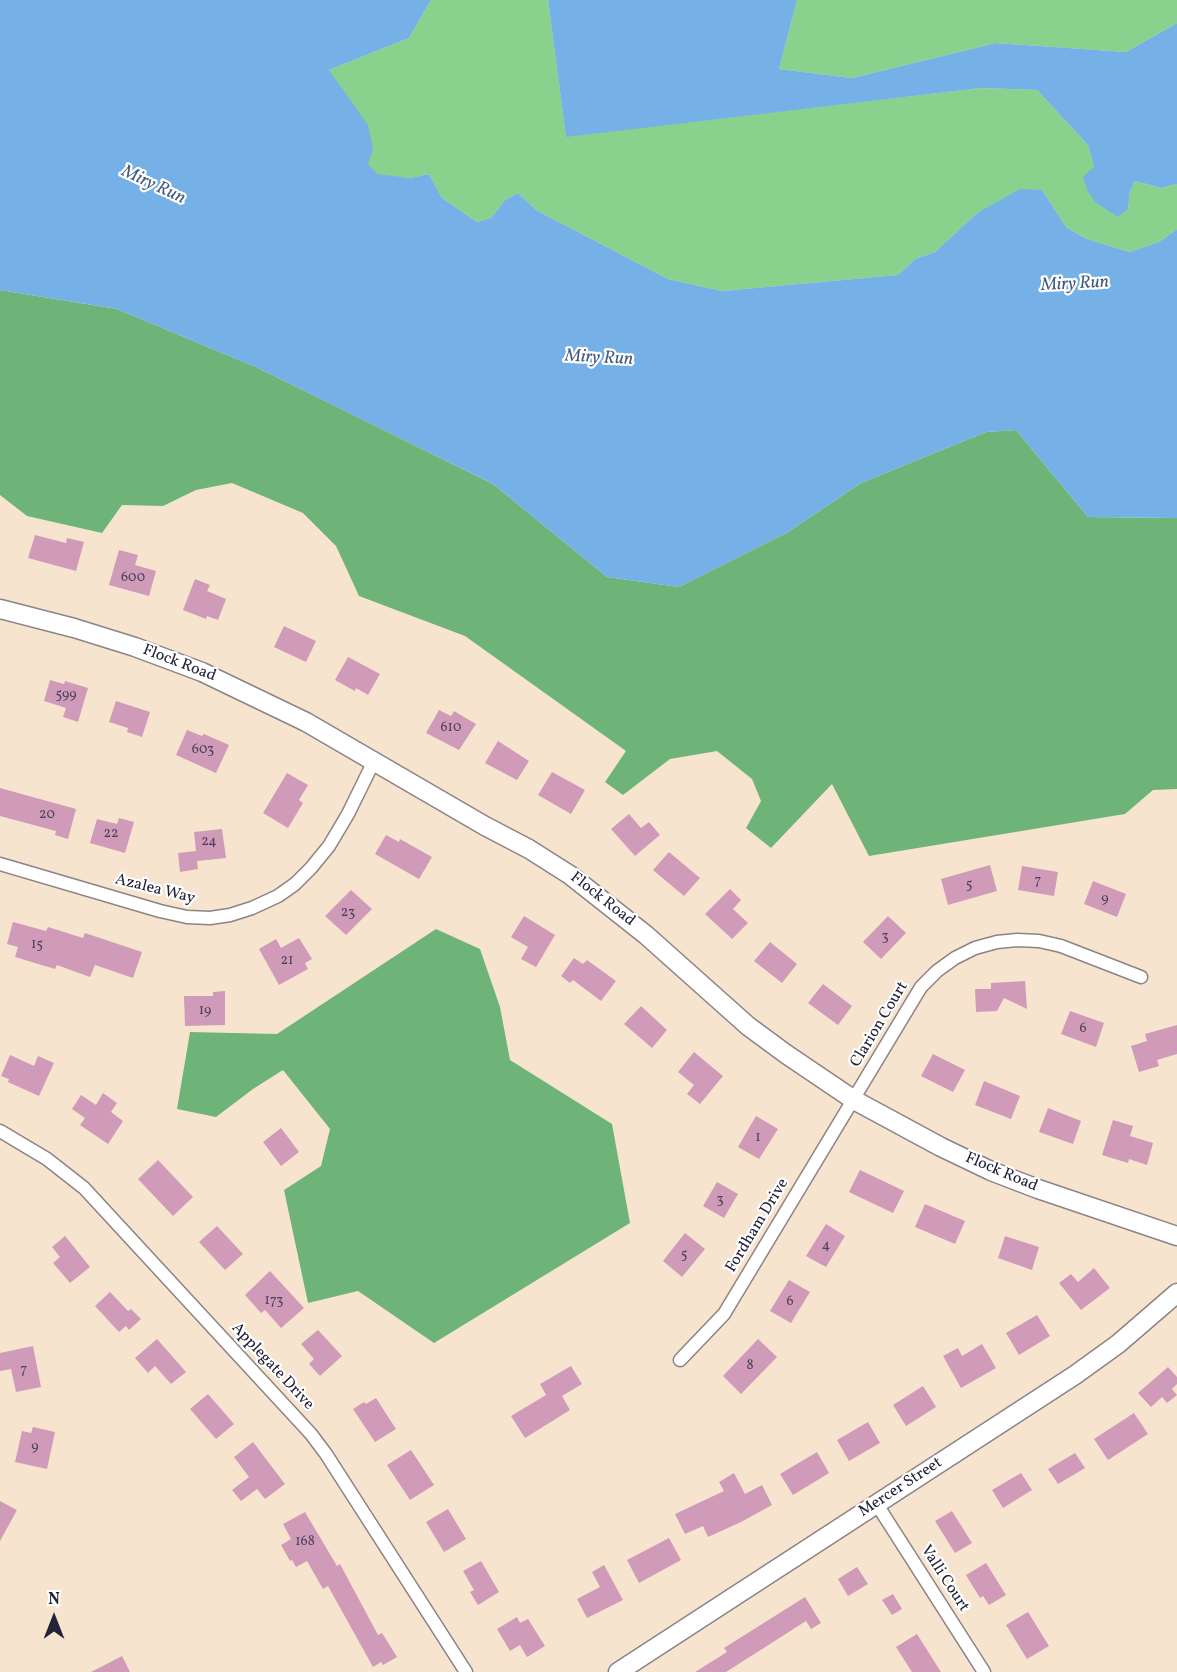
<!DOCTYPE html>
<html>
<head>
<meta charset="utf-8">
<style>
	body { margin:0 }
	#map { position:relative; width:1177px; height:1672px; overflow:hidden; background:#f7e4cf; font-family:Vollkorn,serif }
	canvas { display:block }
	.north { position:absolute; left:24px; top:1588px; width:60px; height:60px; -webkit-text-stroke:4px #fff; paint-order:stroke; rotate:0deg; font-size:16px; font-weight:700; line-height:24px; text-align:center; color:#22223b }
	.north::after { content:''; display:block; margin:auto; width:21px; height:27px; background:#22223b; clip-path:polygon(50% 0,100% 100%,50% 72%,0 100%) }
</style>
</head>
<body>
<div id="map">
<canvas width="1177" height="1672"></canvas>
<div class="north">N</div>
</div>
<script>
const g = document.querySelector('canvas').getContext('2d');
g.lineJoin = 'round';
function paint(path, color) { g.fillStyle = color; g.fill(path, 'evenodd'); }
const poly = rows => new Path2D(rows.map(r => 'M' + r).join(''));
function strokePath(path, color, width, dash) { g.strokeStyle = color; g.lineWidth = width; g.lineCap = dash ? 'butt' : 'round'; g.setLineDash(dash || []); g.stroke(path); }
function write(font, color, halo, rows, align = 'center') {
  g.font = font + ' Vollkorn,serif'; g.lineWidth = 4.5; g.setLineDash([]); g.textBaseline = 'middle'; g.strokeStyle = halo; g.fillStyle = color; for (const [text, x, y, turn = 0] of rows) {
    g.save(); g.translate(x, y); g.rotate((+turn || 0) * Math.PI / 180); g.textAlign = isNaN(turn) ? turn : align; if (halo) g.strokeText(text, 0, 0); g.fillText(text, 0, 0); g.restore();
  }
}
paint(poly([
	[431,0,548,0,566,136,981,88,1037,90,1088,145,1094,167,1128,209,1130,190,1135,181,1161,188,1177,184,1177,229,1159,242,1130,252,1087,239,1067,228,1042,190,977,213,935,252,915,259,898,275,722,291,668,279,536,210,518,193,505,200,491,218,477,222,442,198,429,174,410,178,377,175,367,164,329,70,409,38],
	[797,0,1177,0,1177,23,1126,52,996,43,852,78,779,69]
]), '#89d28d');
paint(poly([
	[0,290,117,309,258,368,493,484,607,577,679,587,788,532,861,483,986,432,1016,430,1088,517,1177,518,1177,789,1153,790,1125,814,869,856,832,784,771,848,746,828,761,801,752,779,717,751,670,759,623,795,605,782,626,751,465,636,359,596,336,546,303,513,232,483,196,490,163,506,122,505,102,533,27,516,0,495],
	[436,929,480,949,500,1007,510,1060,612,1124,630,1223,434,1343,358,1291,308,1303,284,1190,321,1166,330,1129,283,1070,253,1089,216,1117,177,1109,190,1032,277,1034]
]), '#6eb478');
paint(poly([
	[0,0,431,0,409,38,329,70,368,125,373,149,368,164,377,174,410,178,429,174,442,198,477,222,491,218,505,200,518,193,536,210,668,279,722,291,898,275,915,259,935,252,977,213,1020,189,1042,190,1067,228,1087,239,1130,252,1159,242,1177,229,1177,518,1088,517,1016,430,986,432,861,483,788,532,679,587,607,577,493,484,258,368,117,309,0,290],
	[548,0,797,0,779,69,852,78,996,43,1126,52,1177,23,1177,184,1161,188,1135,181,1130,191,1128,209,1118,217,1095,202,1087,190,1083,177,1094,167,1088,145,1037,90,981,88,566,137]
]), '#75b1e7');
paint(poly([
	[35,535,66,543,67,538,84,542,76,571,28,558],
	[119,550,138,555,135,565,156,571,149,596,109,585],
	[195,579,210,585,207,591,226,599,218,620,207,616,206,619,183,610],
	[284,626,316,641,306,662,274,647],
	[348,657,380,674,368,695,356,688,355,691,335,680],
	[50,680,64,684,65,681,88,688,78,722,63,717,66,708,44,701],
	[116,701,150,712,142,737,127,732,128,728,109,722],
	[439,710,451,716,454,711,476,724,459,750,426,733],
	[187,730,202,736,204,734,229,745,216,773,176,755],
	[498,741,529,761,517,780,485,763],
	[552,772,585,790,571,814,538,795],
	[287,773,308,785,299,800,303,803,288,828,263,813],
	[0,788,76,809,68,839,55,835,56,831,0,816],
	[629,814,641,828,649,822,660,835,635,856,611,829],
	[119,818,134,822,125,853,90,843,97,819,117,824],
	[222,829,226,858,197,861,198,869,180,872,178,853,196,851,194,832],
	[386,835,399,842,400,839,432,857,419,879,375,854],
	[669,852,700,878,684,896,653,870],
	[990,865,997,891,948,905,941,879],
	[1022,866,1058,872,1054,896,1018,890],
	[1093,881,1126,894,1117,917,1084,904],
	[730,889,741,900,733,909,748,923,732,939,705,914],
	[351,890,372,909,346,935,325,916],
	[524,916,555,935,536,967,521,959,528,947,511,937],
	[888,916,906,933,881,959,863,942],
	[13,922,46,931,48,927,83,938,85,933,142,952,133,978,95,965,90,977,57,965,55,969,15,957,18,947,7,944],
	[299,938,312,959,305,963,308,969,279,985,259,949,276,939,281,948],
	[770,942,797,964,782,983,754,961],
	[574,958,583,964,587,960,616,981,601,1001,573,980,570,983,561,976],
	[1025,981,1027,1009,1004,998,997,1011,976,1012,975,989,991,989,991,983],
	[823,984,852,1006,838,1025,808,1003],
	[225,991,225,1025,185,1026,184,996,213,996,213,992],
	[641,1006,667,1030,652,1048,624,1024],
	[1070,1011,1104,1023,1096,1047,1061,1034],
	[1177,1025,1177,1054,1157,1060,1159,1066,1139,1072,1131,1046,1147,1041,1145,1034],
	[694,1052,723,1076,700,1104,687,1094,694,1085,678,1072],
	[933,1054,965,1070,953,1092,921,1076],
	[10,1055,34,1066,38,1056,54,1063,39,1096,8,1082,9,1079,1,1076],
	[984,1081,1020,1096,1011,1119,975,1105],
	[103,1093,117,1103,111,1112,123,1121,108,1144,80,1125,85,1118,72,1109,81,1095,96,1105],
	[1048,1108,1081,1121,1073,1144,1039,1132],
	[756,1116,778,1129,759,1159,738,1147],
	[1113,1120,1133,1126,1130,1136,1153,1143,1147,1165,1129,1159,1128,1163,1102,1155],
	[281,1128,299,1152,281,1166,263,1142],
	[158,1160,193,1197,173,1216,138,1179],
	[860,1170,904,1191,893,1213,849,1192],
	[717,1182,738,1194,724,1218,703,1206],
	[925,1204,965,1221,955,1244,915,1227],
	[826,1224,845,1236,826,1267,806,1256],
	[217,1226,243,1254,225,1270,199,1242],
	[685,1233,705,1249,682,1277,663,1261],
	[65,1236,90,1267,70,1283,53,1263,60,1257,52,1247],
	[1005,1236,1039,1247,1032,1270,998,1258],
	[1094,1268,1110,1288,1081,1310,1059,1283,1071,1274,1078,1282],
	[270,1271,304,1308,281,1328,265,1310,261,1313,245,1295],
	[789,1280,810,1292,791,1323,770,1311],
	[110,1292,128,1311,131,1309,141,1319,129,1330,126,1326,119,1332,95,1306],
	[1037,1315,1050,1336,1019,1355,1006,1333],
	[318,1330,342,1356,320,1376,309,1364,314,1359,301,1344],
	[157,1339,186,1372,171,1384,155,1366,148,1373,135,1358],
	[758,1339,777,1357,741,1394,723,1376],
	[982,1344,996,1368,961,1388,943,1356,958,1348,962,1356],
	[33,1346,41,1387,16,1392,11,1369,0,1371,0,1353],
	[571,1366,582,1384,562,1396,570,1410,525,1438,511,1416,546,1395,540,1384],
	[1168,1367,1177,1377,1177,1384,1172,1389,1177,1395,1167,1403,1162,1397,1151,1407,1138,1393],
	[923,1386,936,1407,906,1426,893,1405],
	[208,1394,234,1424,216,1439,190,1409],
	[376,1398,396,1429,375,1442,353,1409,364,1402,366,1404],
	[1134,1413,1148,1434,1108,1460,1094,1439],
	[868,1422,880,1443,849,1461,837,1440],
	[33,1427,55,1432,47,1469,15,1462,22,1431,31,1433],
	[253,1442,285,1484,265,1499,257,1489,241,1501,232,1490,249,1477,234,1457],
	[411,1450,434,1485,410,1500,387,1465],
	[817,1452,829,1473,793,1495,780,1474],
	[1075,1453,1085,1468,1058,1484,1048,1469],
	[734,1473,745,1494,762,1485,772,1505,741,1522,708,1537,703,1526,685,1534,675,1514,724,1491,719,1482],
	[1021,1473,1032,1490,1003,1508,992,1490],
	[0,1501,17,1510,0,1541],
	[448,1509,466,1539,444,1552,426,1522],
	[952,1511,972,1543,955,1553,935,1521],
	[305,1512,337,1566,340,1564,378,1635,382,1633,397,1657,383,1665,381,1662,373,1667,328,1586,323,1589,307,1561,296,1567,292,1560,290,1561,281,1545,291,1539,283,1524],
	[669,1538,681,1560,639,1583,627,1560],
	[481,1561,499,1592,478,1605,470,1592,474,1590,463,1571],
	[986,1563,1006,1595,989,1605,983,1596,980,1598,966,1575],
	[604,1565,623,1600,587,1618,577,1599,600,1587,592,1572],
	[857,1567,868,1584,848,1596,838,1579],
	[893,1594,902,1609,892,1615,882,1600],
	[805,1597,821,1623,811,1629,806,1621,726,1672,695,1672,727,1652,724,1648],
	[1028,1612,1049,1646,1027,1659,1006,1625],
	[517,1617,520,1623,528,1619,545,1646,527,1657,520,1645,510,1651,497,1629],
	[917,1634,941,1672,912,1672,896,1647],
	[122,1656,130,1672,91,1672]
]), '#cf9bb8');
const street = poly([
	[0,864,160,911,187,917,210,918,230,915,252,908,278,896,295,884,311,868,329,846,348,814,374,761],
	[0,1131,47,1159,84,1188,311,1434,326,1454,466,1672],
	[680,1360,724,1314,921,987,937,971,955,958,975,948,997,942,1017,940,1039,941,1061,946,1141,977],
	[876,1503,984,1672]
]);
const secondary = poly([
	[0,609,74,628,135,647,202,672,306,722,485,826,529,849,570,875,646,935,748,1026,786,1054,854,1100,941,1147,991,1171,1038,1189,1177,1236],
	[618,1672,1075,1375,1118,1344,1177,1293]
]);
strokePath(street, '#8c8385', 15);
strokePath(secondary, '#8c8385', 21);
strokePath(street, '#fff', 12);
strokePath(secondary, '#fff', 18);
write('14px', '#4d405a', null, [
	["600",133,578],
	["599",66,695],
	["610",451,728],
	["603",203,750],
	["20",47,815],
	["22",111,834],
	["24",209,842],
	["7",1038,881],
	["5",969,885],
	["9",1105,899],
	["23",348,913],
	["3",885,937],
	["15",37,945],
	["21",287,961],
	["19",205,1011],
	["6",1083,1029],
	["1",758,1138],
	["3",720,1200],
	["4",826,1246],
	["5",684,1255],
	["173",274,1301],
	["6",790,1302],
	["8",750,1366],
	["7",24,1370],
	["9",35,1447],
	["168",305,1542]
]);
write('16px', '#22223b', '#fff', [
	["Flock Road",179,664,21],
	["Azalea Way",155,890,14],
	["Flock Road",602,900,38],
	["Clarion Court",880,1025,-59],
	["Flock Road",1001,1173,23],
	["Fordham Drive",758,1226,-59],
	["Applegate Drive",272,1367,47],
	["Mercer Street",901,1488,-33],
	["Valli Court",944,1579,57]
]);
write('italic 18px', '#435b80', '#fff', [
	["Miry Run",153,186,25],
	["Miry Run",1075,285,-3],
	["Miry Run",599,359,3]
]);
</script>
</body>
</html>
